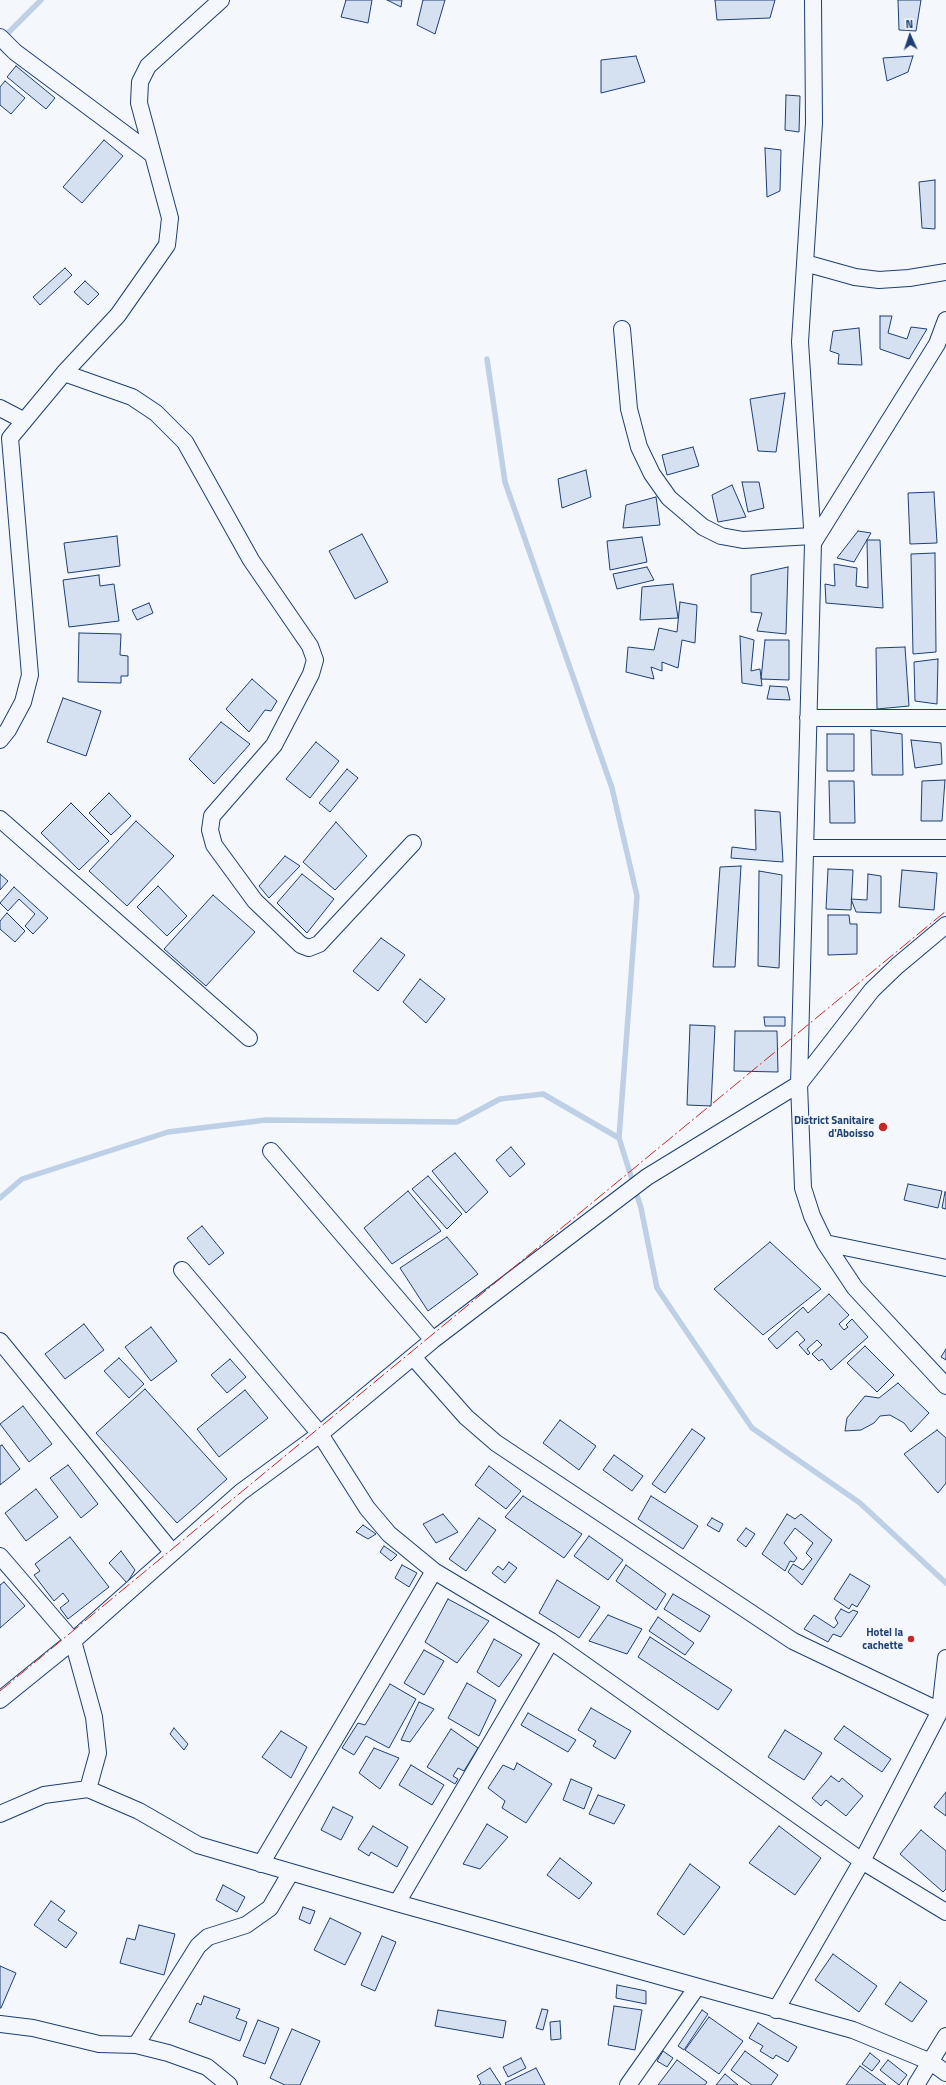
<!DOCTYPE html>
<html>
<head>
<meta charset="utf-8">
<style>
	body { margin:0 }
	#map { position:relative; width:946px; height:2085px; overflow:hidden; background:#f4f7fb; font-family:"Titillium Web",sans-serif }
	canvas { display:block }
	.north { position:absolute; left:890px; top:16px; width:40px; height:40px; -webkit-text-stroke:3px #f4f7fb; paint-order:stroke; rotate:357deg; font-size:11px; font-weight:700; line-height:16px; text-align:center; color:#1d3f73 }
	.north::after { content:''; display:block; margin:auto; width:14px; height:18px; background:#1d3f73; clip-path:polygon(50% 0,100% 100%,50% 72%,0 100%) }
</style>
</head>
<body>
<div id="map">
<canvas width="946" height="2085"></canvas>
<div class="north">N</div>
</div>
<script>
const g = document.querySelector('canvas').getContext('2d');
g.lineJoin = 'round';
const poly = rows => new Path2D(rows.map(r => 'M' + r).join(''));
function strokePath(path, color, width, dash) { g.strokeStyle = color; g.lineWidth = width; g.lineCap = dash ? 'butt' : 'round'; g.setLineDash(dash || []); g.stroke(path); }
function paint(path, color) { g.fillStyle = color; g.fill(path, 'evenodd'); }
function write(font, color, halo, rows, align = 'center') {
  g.font = font + ' "Titillium Web",sans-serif'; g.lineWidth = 3; g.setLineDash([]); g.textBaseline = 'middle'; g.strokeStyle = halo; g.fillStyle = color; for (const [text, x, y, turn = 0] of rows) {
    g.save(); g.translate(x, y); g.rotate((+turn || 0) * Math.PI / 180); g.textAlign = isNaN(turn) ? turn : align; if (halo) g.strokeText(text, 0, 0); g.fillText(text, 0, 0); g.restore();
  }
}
strokePath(poly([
	[3,38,41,0],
	[487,359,505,482,612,788,637,896,619,1138,641,1208,657,1288,752,1428,860,1503,946,1583],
	[0,1198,22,1179,168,1132,266,1120,457,1122,500,1099,543,1094,619,1138]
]), '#bed0e5', 5.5);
const building = poly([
	[346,0,372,0,368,23,341,17,346,0],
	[387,0,402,0,401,7,387,0],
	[423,0,445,0,435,34,417,25,423,0],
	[715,0,775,0,770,18,717,20,715,0],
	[898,0,921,0,916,31,899,30,898,0],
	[636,56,645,82,601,93,601,60,636,56],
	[913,56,908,72,887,81,883,58,913,56],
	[16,66,55,98,46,109,7,77,16,66],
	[5,81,25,98,11,114,0,105,0,87,5,81],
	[786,95,800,96,799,132,785,130,786,95],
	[104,140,123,156,82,203,63,187,104,140],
	[765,148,781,150,780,191,767,197,765,148],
	[935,180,935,229,922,228,919,182,935,180],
	[65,268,72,275,40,305,33,297,65,268],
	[85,281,99,294,88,305,74,292,85,281],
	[880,316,892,316,888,333,907,339,911,327,927,329,909,359,880,349,880,316],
	[859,328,862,365,838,364,839,354,830,351,833,331,859,328],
	[785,393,776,452,758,451,750,399,785,393],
	[693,447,699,466,667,475,662,455,693,447],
	[586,470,591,497,562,508,558,479,586,470],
	[742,482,759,482,764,508,748,512,742,482],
	[732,485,746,517,718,522,712,495,732,485],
	[934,492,937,543,910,544,908,493,934,492],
	[656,497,660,525,623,528,626,505,656,497],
	[858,531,871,533,854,562,837,558,858,531],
	[362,534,388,582,355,599,329,551,362,534],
	[117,536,120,566,68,573,64,543,117,536],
	[642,537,647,562,610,570,607,541,642,537],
	[867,540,880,540,883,608,826,603,825,584,835,586,834,564,857,568,856,586,868,588,867,540],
	[935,553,936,652,913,654,911,554,935,553],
	[647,567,654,580,617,589,613,574,647,567],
	[788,567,786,634,757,631,762,613,751,612,751,575,788,567],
	[99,575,100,586,114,584,119,621,69,627,63,580,99,575],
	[673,584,678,618,640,620,642,587,673,584],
	[680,602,697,605,695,643,682,640,678,668,662,662,662,671,651,667,654,679,626,672,628,647,654,650,659,628,677,632,680,602],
	[149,603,153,613,137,620,132,610,149,603],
	[79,633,121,634,120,655,128,656,128,676,121,676,121,683,78,682,79,633],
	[740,636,754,640,751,671,760,669,762,686,742,683,740,636],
	[765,640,789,640,789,680,761,679,765,640],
	[905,647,909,706,877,709,876,648,905,647],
	[938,659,937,704,915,701,914,662,938,659],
	[252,679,277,701,271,711,265,710,249,732,226,709,252,679],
	[770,686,787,687,790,700,767,699,770,686],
	[63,698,101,711,86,756,47,742,63,698],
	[221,722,250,744,214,784,189,759,221,722],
	[871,730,902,734,903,775,872,775,871,730],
	[827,734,854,734,854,771,827,771,827,734],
	[911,740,941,743,942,764,915,768,911,740],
	[316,742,339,761,310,798,286,779,316,742],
	[347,769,358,778,330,812,319,803,347,769],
	[945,780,942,821,921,821,922,781,945,780],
	[829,781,854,781,855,823,830,823,829,781],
	[109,793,131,816,111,835,89,813,109,793],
	[71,803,109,841,79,870,41,833,71,803],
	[755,810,780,812,783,862,731,858,732,847,756,850,755,810],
	[136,821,174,856,127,906,89,871,136,821],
	[336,822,367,856,335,890,303,862,336,822],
	[285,856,300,866,269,898,259,886,285,856],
	[741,866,735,967,713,967,720,867,741,866],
	[828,869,853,870,851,910,826,909,828,869],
	[902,870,937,873,934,910,899,907,902,870],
	[759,871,782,875,779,968,758,966,759,871],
	[0,874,8,881,0,890,0,874],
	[302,874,334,899,307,933,277,903,302,874],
	[868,874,881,876,881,913,856,912,851,899,867,900,868,874],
	[158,886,187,916,167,936,137,907,158,886],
	[14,887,48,918,33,934,25,926,35,914,19,899,8,911,0,903,14,887],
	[213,895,255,932,206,986,164,949,213,895],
	[7,913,25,931,15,942,0,929,0,921,7,913],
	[828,915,849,915,850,924,857,924,857,954,828,955,828,915],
	[381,938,405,955,378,991,353,971,381,938],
	[420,979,445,999,426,1023,403,1002,420,979],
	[764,1017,785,1017,785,1026,765,1026,764,1017],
	[690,1025,715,1026,711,1106,687,1105,690,1025],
	[735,1031,777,1031,778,1072,734,1071,735,1031],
	[511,1147,525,1164,510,1177,496,1160,511,1147],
	[455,1153,488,1192,466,1213,432,1171,455,1153],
	[428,1176,462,1214,447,1229,412,1189,428,1176],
	[908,1184,942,1191,938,1208,904,1200,908,1184],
	[408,1191,441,1231,392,1264,364,1228,408,1191],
	[945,1192,946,1192,946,1209,942,1208,945,1192],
	[202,1226,224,1253,209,1265,187,1238,202,1226],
	[447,1237,478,1274,428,1311,400,1268,447,1237],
	[770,1242,821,1289,763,1335,714,1289,770,1242],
	[829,1294,849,1315,839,1324,844,1330,848,1327,846,1325,852,1319,868,1337,831,1370,822,1359,819,1361,812,1354,822,1345,817,1340,807,1349,810,1353,808,1355,799,1345,805,1340,797,1331,777,1349,768,1339,803,1307,808,1313,829,1294],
	[84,1324,104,1350,65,1379,45,1354,84,1324],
	[151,1327,177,1361,151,1381,125,1347,151,1327],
	[865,1346,894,1375,877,1392,847,1363,865,1346],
	[946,1349,946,1360,941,1357,946,1349],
	[119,1358,144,1384,129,1398,104,1371,119,1358],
	[230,1359,246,1377,227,1393,211,1375,230,1359],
	[898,1383,929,1413,911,1432,904,1423,890,1415,880,1416,874,1423,861,1430,845,1431,847,1418,865,1396,879,1398,898,1383],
	[145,1389,227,1479,177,1523,96,1433,145,1389],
	[245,1390,268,1418,219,1457,197,1429,245,1390],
	[23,1406,52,1444,29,1462,0,1424,23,1406],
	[560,1420,596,1446,579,1470,543,1443,560,1420],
	[692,1429,705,1438,665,1493,652,1484,692,1429],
	[937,1430,946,1438,946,1483,938,1493,904,1454,937,1430],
	[2,1445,20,1469,0,1485,0,1446,2,1445],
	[614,1455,643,1476,632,1491,603,1470,614,1455],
	[68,1465,98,1504,81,1518,50,1478,68,1465],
	[489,1466,521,1491,506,1509,475,1485,489,1466],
	[36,1489,58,1517,26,1541,5,1513,36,1489],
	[523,1496,582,1534,564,1558,505,1517,523,1496],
	[651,1496,698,1526,683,1549,638,1519,651,1496],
	[443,1514,458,1532,436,1543,423,1524,443,1514],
	[787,1514,795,1519,801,1514,832,1540,802,1585,788,1572,793,1564,803,1570,812,1559,806,1553,813,1543,795,1528,784,1543,797,1558,794,1562,790,1561,785,1571,762,1554,787,1514],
	[479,1518,496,1530,466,1571,449,1559,479,1518],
	[712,1518,723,1524,719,1532,707,1525,712,1518],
	[363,1525,376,1534,368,1539,356,1532,363,1525],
	[746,1528,755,1534,746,1547,737,1540,746,1528],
	[589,1536,623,1560,608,1580,574,1556,589,1536],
	[70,1537,109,1587,68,1619,60,1608,69,1601,63,1593,54,1601,34,1575,40,1571,35,1564,70,1537],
	[384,1546,397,1555,391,1561,380,1552,384,1546],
	[121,1551,135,1570,127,1583,109,1563,121,1551],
	[509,1562,517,1568,505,1583,492,1573,498,1566,503,1570,509,1562],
	[402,1565,417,1573,409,1587,395,1578,402,1565],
	[626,1565,666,1594,656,1610,616,1581,626,1565],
	[850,1574,870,1586,857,1607,852,1604,849,1609,834,1599,850,1574],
	[557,1580,600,1607,579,1638,539,1613,557,1580],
	[4,1582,25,1606,0,1628,0,1585,4,1582],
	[673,1594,710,1616,700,1632,664,1609,673,1594],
	[448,1599,489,1621,457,1663,425,1642,448,1599],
	[841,1609,849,1613,853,1610,858,1612,841,1637,833,1634,828,1642,804,1629,814,1615,834,1628,838,1623,835,1618,841,1609],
	[608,1615,642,1629,627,1654,589,1641,608,1615],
	[658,1617,694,1643,685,1655,649,1631,658,1617],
	[650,1637,732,1690,718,1710,638,1657,650,1637],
	[494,1639,522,1655,499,1687,477,1672,494,1639],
	[424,1650,444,1661,424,1695,404,1683,424,1650],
	[467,1683,496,1700,479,1736,448,1718,467,1683],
	[390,1684,416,1699,389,1748,366,1736,354,1755,342,1748,358,1723,365,1725,390,1684],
	[419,1702,434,1709,410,1742,401,1740,419,1702],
	[591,1708,631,1731,615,1759,593,1746,596,1741,578,1730,591,1708],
	[528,1713,576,1740,568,1752,521,1725,528,1713],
	[844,1726,891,1759,882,1772,834,1739,844,1726],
	[174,1728,188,1744,184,1750,170,1734,174,1728],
	[451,1729,478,1748,464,1771,458,1768,453,1776,458,1779,455,1784,427,1767,451,1729],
	[785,1730,822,1753,804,1780,768,1757,785,1730],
	[281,1731,307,1747,291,1778,262,1757,281,1731],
	[374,1748,399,1758,380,1789,359,1773,374,1748],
	[517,1763,552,1784,526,1823,502,1808,505,1801,488,1788,503,1765,514,1770,517,1763],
	[411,1765,444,1785,432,1805,399,1785,411,1765],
	[831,1776,839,1782,842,1778,863,1796,846,1816,826,1800,821,1806,812,1798,831,1776],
	[571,1779,592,1788,584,1809,563,1800,571,1779],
	[946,1792,946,1816,934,1807,946,1792],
	[598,1795,625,1805,614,1824,589,1814,598,1795],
	[333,1807,353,1817,341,1840,321,1830,333,1807],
	[487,1824,508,1837,480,1869,463,1864,487,1824],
	[373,1826,408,1847,397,1867,371,1852,369,1856,358,1849,373,1826],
	[779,1826,821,1858,795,1895,749,1863,779,1826],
	[921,1830,946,1851,946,1889,943,1892,900,1854,921,1830],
	[560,1858,592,1883,579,1899,547,1875,560,1858],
	[690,1864,720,1887,684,1935,657,1914,690,1864],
	[223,1885,245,1897,237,1912,216,1900,223,1885],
	[51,1901,65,1911,58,1920,77,1933,66,1948,34,1925,51,1901],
	[303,1907,315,1911,310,1924,299,1919,303,1907],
	[330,1918,361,1933,345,1965,314,1950,330,1918],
	[139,1925,175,1934,164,1975,120,1963,127,1938,135,1940,139,1925],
	[382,1936,396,1942,375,1991,361,1985,382,1936],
	[833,1954,877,1986,859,2012,815,1980,833,1954],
	[0,1966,16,1973,1,2008,0,2008,0,1966],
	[900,1982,927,2001,912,2022,885,2004,900,1982],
	[617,1985,646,1991,646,2004,616,1998,617,1985],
	[204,1996,240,2009,236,2018,247,2022,240,2041,189,2022,197,2003,201,2005,204,1996],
	[614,2006,642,2010,635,2050,608,2045,614,2006],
	[542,2009,548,2010,543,2030,536,2028,542,2009],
	[438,2010,506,2021,503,2038,435,2026,438,2010],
	[702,2010,708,2014,684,2050,678,2046,702,2010],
	[709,2017,743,2041,719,2074,685,2050,709,2017],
	[258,2020,279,2028,265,2064,243,2056,258,2020],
	[560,2021,561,2039,551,2040,550,2022,560,2021],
	[758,2023,797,2047,788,2062,776,2055,773,2059,760,2051,763,2046,749,2038,758,2023],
	[292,2029,320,2041,300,2085,285,2085,270,2078,292,2029],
	[663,2051,673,2058,667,2067,657,2061,663,2051],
	[745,2051,778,2075,771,2085,752,2085,731,2070,745,2051],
	[870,2053,880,2061,872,2071,862,2064,870,2053],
	[521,2058,526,2068,508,2077,503,2067,521,2058],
	[677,2060,707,2082,705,2085,658,2085,677,2060],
	[888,2060,907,2075,899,2085,880,2070,888,2060],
	[860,2066,886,2085,846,2085,860,2066],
	[490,2068,501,2085,479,2085,481,2083,477,2076,490,2068],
	[536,2068,545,2085,506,2085,505,2083,536,2068],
	[725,2074,738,2085,716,2085,725,2074]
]);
paint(building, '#d5e0f0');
strokePath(building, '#1d3f73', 1);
const street = poly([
	[813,0,814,123,800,342,813,543,799,1084,803,1188,812,1216,825,1243,855,1288,946,1386],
	[0,37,15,52,152,154],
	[805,263,855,277,879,280,909,278,946,272],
	[622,329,629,409,639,447,652,474,669,498,703,527,721,536,743,540,812,536],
	[64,373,132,397,156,413,185,442,251,560,310,646,315,660,311,674,274,745,212,816,210,830,214,845,255,901,301,945,309,948,319,944,413,843],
	[0,408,23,420],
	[813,543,937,344,946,320],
	[808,718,946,718],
	[0,740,8,730,23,702,30,675,10,438,64,373,118,315,167,245,170,218,139,103,140,82,148,66,221,0],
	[0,819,249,1038],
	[805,848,946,848],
	[271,1151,433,1340],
	[825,1243,946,1268],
	[182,1270,320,1434,367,1508,389,1534,434,1571,551,1641,862,1861,946,1912],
	[0,1341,172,1552],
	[413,1357,466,1417,496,1443,793,1641,940,1711],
	[0,1556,73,1641,94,1717,98,1753,88,1789],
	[0,1700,73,1641,241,1492,320,1434,433,1340,647,1177,799,1084,872,990,897,966,946,925],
	[0,1814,44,1795,88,1789,139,1811,198,1845,397,1903,853,2030,931,2062,946,2073],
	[261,1864,434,1571],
	[397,1903,551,1641],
	[776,2010,862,1861,940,1711,946,1658],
	[0,2024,33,2028,99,2044,136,2045,198,1946,208,1937,246,1925,270,1908,291,1872],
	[136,2045,168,2053,207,2067,229,2085],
	[628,2085,697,1987],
	[916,2085,946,2036]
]);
strokePath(street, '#1d3f73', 18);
strokePath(street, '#f4f7fb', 16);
strokePath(poly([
	[0,1691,946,911]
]), '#c62828', 1, [14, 3, 2, 3]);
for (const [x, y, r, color] of [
	[883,1127,5,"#c62828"],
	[911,1639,4,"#c62828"]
]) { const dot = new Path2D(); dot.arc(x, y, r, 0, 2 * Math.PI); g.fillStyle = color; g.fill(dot); strokePath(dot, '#f4f7fb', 1.5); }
write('bold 11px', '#1d3f73', '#f4f7fb', [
	["District Sanitaire",874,1121],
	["d'Aboisso",874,1134],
	["Hotel la",903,1633],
	["cachette",903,1646]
], 'right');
</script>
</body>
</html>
